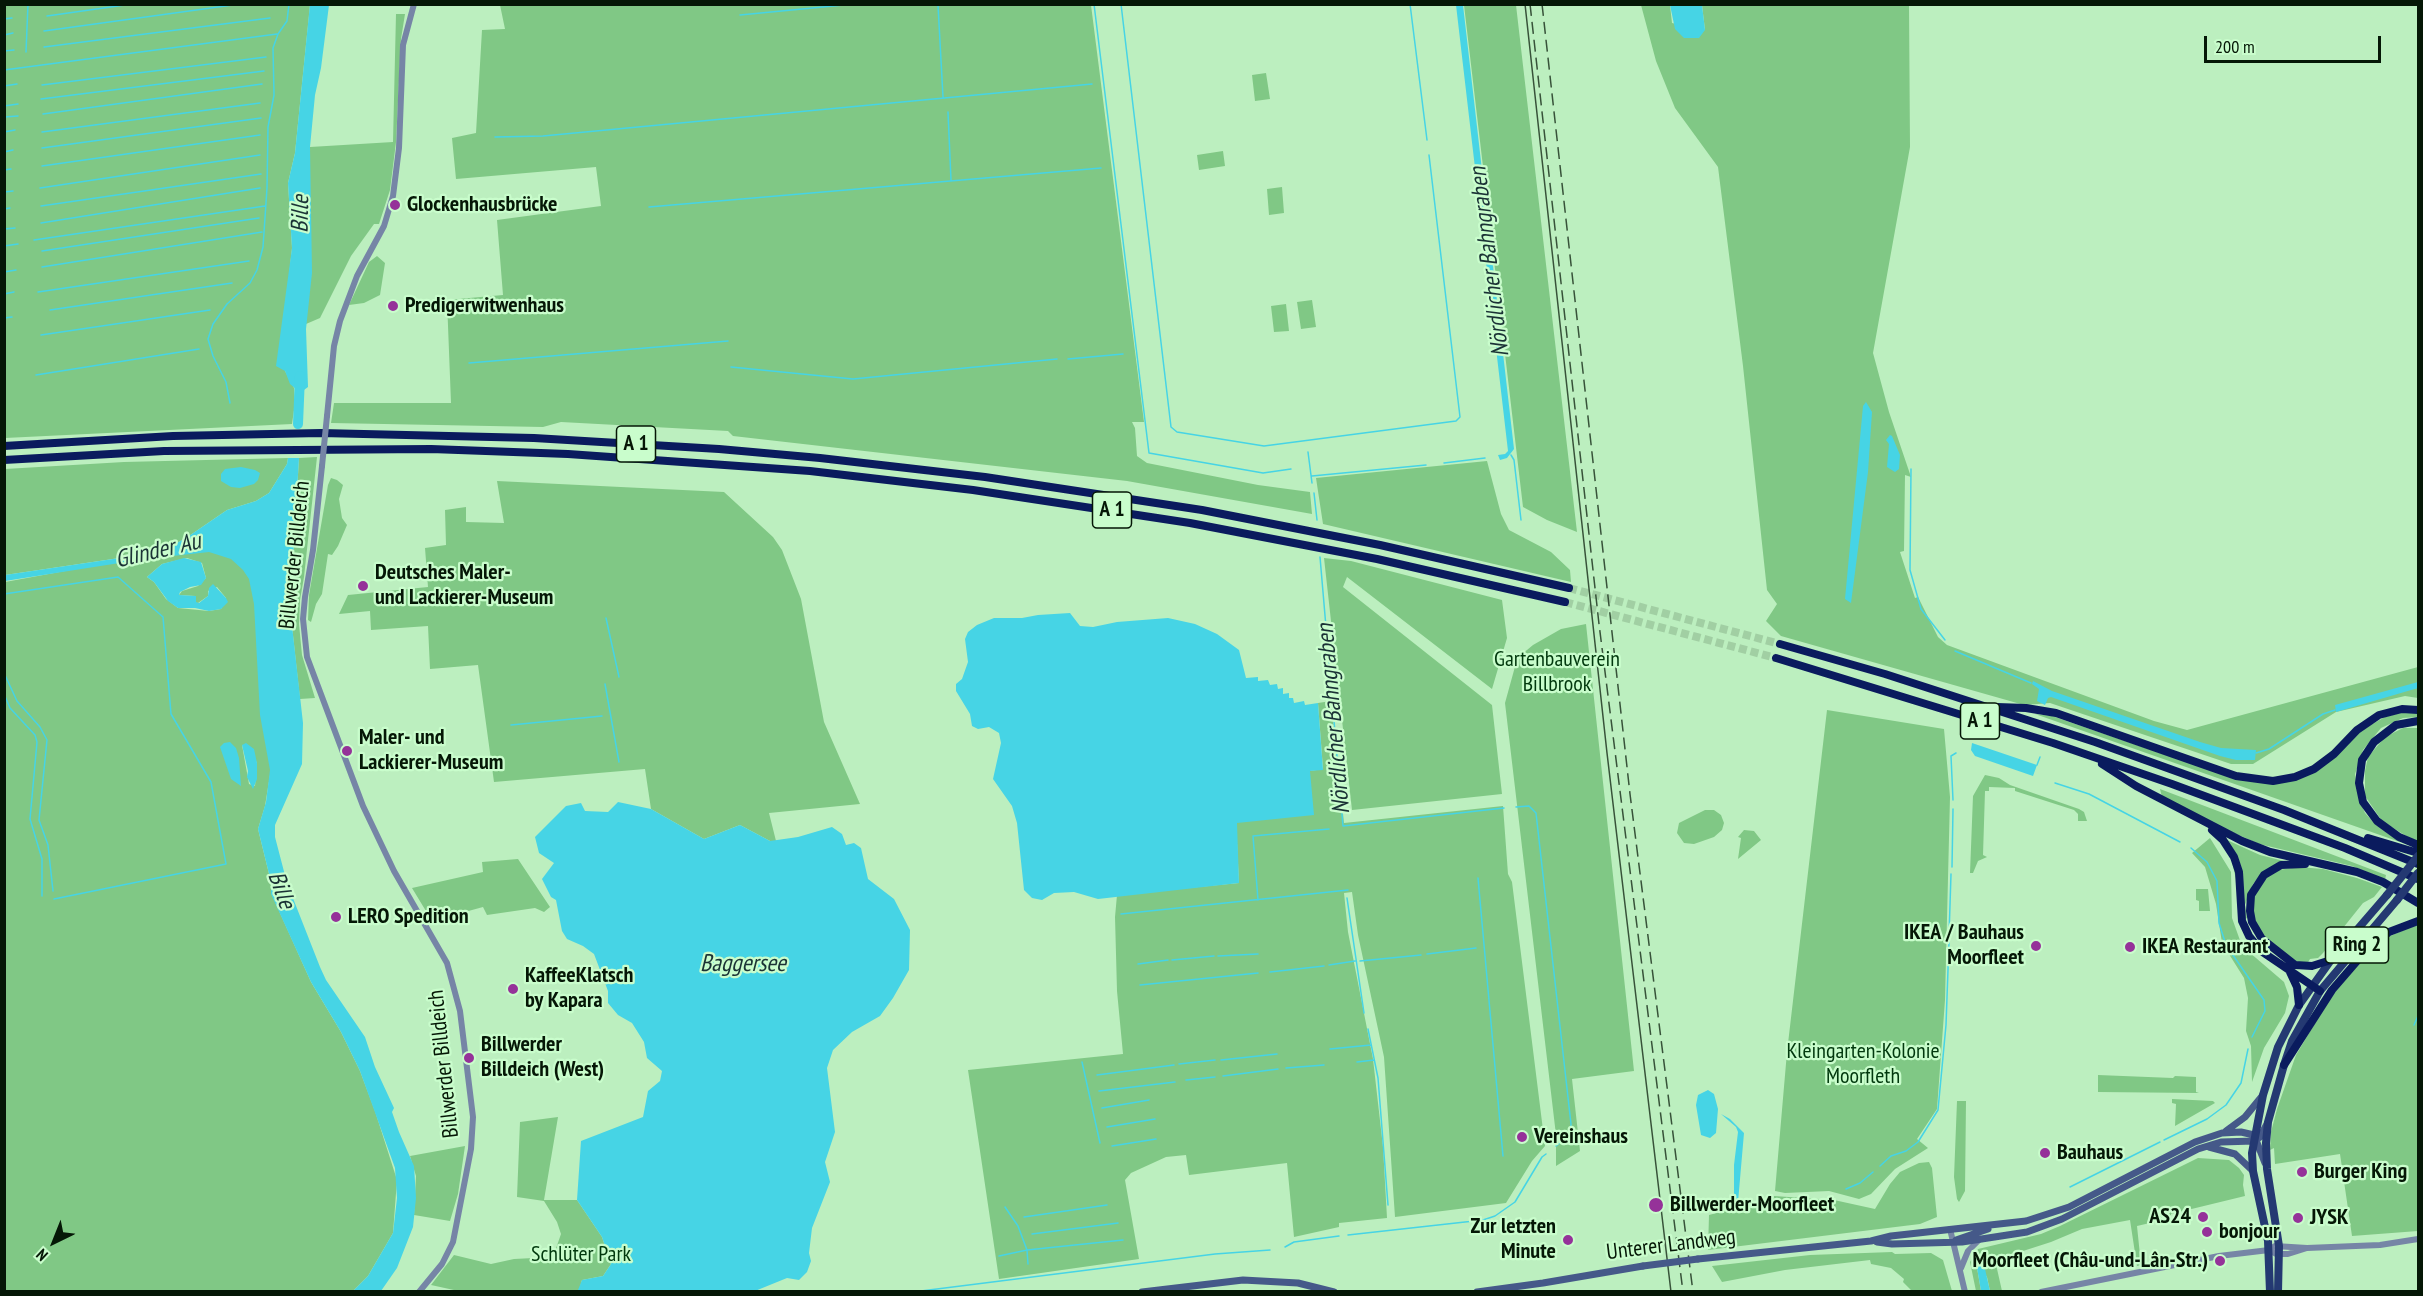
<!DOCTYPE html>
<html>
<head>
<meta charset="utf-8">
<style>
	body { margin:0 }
	#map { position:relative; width:2423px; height:1296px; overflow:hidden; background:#bcefbf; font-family:"PT Sans Narrow",sans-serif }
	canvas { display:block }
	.frame { position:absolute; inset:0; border:6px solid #051706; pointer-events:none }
	.north { position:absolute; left:24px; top:1212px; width:60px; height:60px; -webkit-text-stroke:4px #c9fdcc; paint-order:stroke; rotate:223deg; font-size:16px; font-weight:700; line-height:24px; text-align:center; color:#051706 }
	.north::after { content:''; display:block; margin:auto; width:21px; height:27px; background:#051706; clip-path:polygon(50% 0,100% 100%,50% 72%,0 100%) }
	.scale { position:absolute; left:2204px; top:36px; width:177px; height:27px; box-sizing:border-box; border:3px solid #051706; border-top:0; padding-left:8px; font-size:18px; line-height:21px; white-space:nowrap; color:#051706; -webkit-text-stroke:4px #c9fdcc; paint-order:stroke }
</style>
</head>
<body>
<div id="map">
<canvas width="2423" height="1296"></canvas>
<div class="frame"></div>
<div class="north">N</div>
<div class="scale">200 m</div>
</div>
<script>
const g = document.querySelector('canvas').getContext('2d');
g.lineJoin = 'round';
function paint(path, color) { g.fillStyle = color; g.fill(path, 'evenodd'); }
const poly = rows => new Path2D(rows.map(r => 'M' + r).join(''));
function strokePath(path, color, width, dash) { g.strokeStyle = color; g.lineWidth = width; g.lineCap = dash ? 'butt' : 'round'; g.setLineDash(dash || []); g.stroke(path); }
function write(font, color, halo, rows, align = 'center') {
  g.font = font + ' "PT Sans Narrow",sans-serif'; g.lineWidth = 4.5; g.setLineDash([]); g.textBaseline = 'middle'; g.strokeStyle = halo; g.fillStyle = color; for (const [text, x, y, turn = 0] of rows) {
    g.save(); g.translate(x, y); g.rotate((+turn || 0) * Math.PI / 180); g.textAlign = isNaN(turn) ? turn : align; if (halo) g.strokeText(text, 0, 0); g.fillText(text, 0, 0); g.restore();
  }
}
paint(poly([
	[4,5,310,5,295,153,288,183,292,248,287,295,285,371,294,388,295,403,292,424,5,438],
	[500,5,1091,5,1144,422,1132,422,1135,428,1137,456,1147,463,1258,485,1310,492,1312,514,1127,481,733,436,728,431,561,422,543,427,331,423,334,403,451,403,447,300,503,295,497,220,601,206,596,167,456,179,452,138,476,133,482,30,505,29],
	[1464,5,1516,5,1577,532,1547,520,1523,507],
	[1641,5,1670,5,1672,23,1705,30,1702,5,1909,5,1910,147,1873,353,1889,412,1911,477,1905,475,1904,551,1900,552,1915,598,1918,597,1938,637,1947,645,2154,721,2187,730,2418,667,2418,698,2405,696,2336,712,2253,764,2231,764,2050,703,2024,705,1781,636,1766,621,1777,604,1767,590,1743,366,1718,167,1675,108,1656,61],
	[396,14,405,14,401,39,396,142,390,190,379,224,374,224,351,256,320,318,306,324,310,213,310,147,393,142],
	[1266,73,1270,99,1255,101,1252,75],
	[1223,151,1225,166,1199,170,1197,155],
	[1282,187,1284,213,1269,215,1267,189],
	[377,256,385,263,380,295,364,303,349,305,369,262],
	[1312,300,1316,327,1301,329,1297,302],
	[1286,304,1289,331,1274,332,1271,306],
	[317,457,304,577,300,600,299,624,302,655,315,698,300,699,290,608,299,458],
	[288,458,287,464,269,493,256,501,227,510,186,538,160,552,5,575,5,469,124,462],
	[1487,461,1501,514,1509,530,1551,552,1570,570,1571,582,1323,524,1316,478],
	[331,478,337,480,343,485,339,499,342,518,347,525,338,546,332,555,328,554,322,594,316,604,311,622,308,620,309,595,328,485],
	[497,481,724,492,773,537,782,550,801,599,824,722,860,804,769,813,776,841,770,841,740,825,704,839,651,809,645,769,494,782,478,665,430,669,428,626,371,630,370,611,339,614,348,595,428,587,425,548,446,545,445,510,466,507,466,522,504,523],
	[201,546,236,557,257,583,271,769,265,806,258,829,271,882,271,893,311,982,341,1032,360,1071,375,1111,397,1180,393,1233,368,1276,353,1291,5,1292,5,582],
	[187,558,202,563,206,578,198,586,182,591,179,595,195,596,196,603,198,603,208,596,208,591,217,587,226,598,221,609,209,611,178,608,166,599,154,582,147,577,162,564],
	[242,745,247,745,257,763,255,786,249,784],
	[1324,558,1351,561,1502,600,1507,638,1492,689,1347,577,1343,587,1492,705,1502,794,1352,810],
	[1586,624,1634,1071,1572,1079,1580,1151,1556,1166,1556,1135,1505,703,1516,663,1521,655,1533,645,1561,629],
	[1331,701,1344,823,1503,806,1508,874,1512,882,1545,1146,1532,1161,1506,1203,1395,1217,1384,1057,1358,935,1352,892,1344,893,1348,932,1373,1059,1383,1147,1387,1218,1339,1223,1339,1227,1294,1237,1287,1163,1189,1175,1186,1155,1166,1157,1131,1173,1125,1180,1139,1259,999,1279,968,1070,1123,1054,1117,991,1115,917,1117,895,1239,883,1236,823,1310,771,1323,769,1318,703],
	[1827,710,1944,729,1950,797,1945,1000,1937,1109,1917,1139,1928,1148,1895,1169,1871,1194,1859,1199,1829,1191,1785,1193,1775,1191,1787,1052],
	[2400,713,2418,713,2418,717,2403,718,2381,728,2363,750,2355,774,2359,799,2365,813,2375,824,2400,842,2035,714,2052,716,2233,778,2291,781,2365,728,2385,717],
	[2403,728,2418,728,2418,841,2411,839,2382,821,2365,796,2365,771,2368,757,2385,737],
	[1985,775,1999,778,2010,785,2079,809,2084,812,2087,821,2078,821,2078,814,2074,810,2015,791,2015,788,1989,787,1989,791,1985,791,1983,855,1987,857,1978,861,1973,873,1970,873,1973,796],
	[2160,789,2386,875,2385,880,2352,866,2259,844,2223,828,2162,797],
	[1705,810,1714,810,1721,815,1724,823,1722,830,1714,837,1694,844,1684,843,1677,833,1679,823],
	[1744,830,1754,831,1761,840,1738,859,1741,838,1738,837],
	[2210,838,2231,872,2232,918,2242,946,2284,982,2289,996,2285,1013,2264,1048,2252,1082,2251,1046,2246,1031,2248,998,2244,978,2222,943,2216,904,2205,867,2192,853],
	[2227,840,2260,855,2284,861,2260,875,2253,884,2245,905,2247,918,2245,919],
	[518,859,550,907,544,912,535,908,487,915,483,907,432,921,412,888,483,872,482,862],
	[2299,867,2323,869,2357,878,2382,887,2374,897,2363,903,2323,953,2318,958,2310,959,2307,964,2299,963,2277,948,2260,932,2254,921,2254,895,2264,879,2278,870],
	[2196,889,2208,889,2210,911,2199,911,2199,901,2196,900],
	[2418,924,2418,1025,2417,1029,2418,1030,2418,1231,2352,1236,2340,1154,2275,1164,2274,1148,2270,1150,2271,1132,2277,1109,2296,1055,2330,998,2362,959,2388,937],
	[2098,1075,2173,1078,2175,1076,2196,1077,2196,1092,2199,1093,2098,1092],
	[2172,1099,2213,1101,2215,1103,2175,1126,2176,1104,2172,1103],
	[1957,1101,1966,1101,1965,1191,1959,1202,1957,1199,1954,1177],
	[558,1117,544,1200,577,1200,602,1237,611,1264,603,1276,582,1280,579,1291,463,1292,431,1285,454,1255,491,1264,514,1259,553,1257,561,1234,557,1222,544,1201,517,1197,520,1122],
	[465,1146,458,1194,450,1221,414,1215,416,1176,410,1156],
	[2198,1158,2229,1160,2239,1168,2244,1175,2243,1185,2245,1196,2171,1214,2171,1218,2137,1226,2141,1265,2137,1266,2130,1220,2082,1229,2051,1242,1995,1260,2002,1291,1990,1291,1987,1277,1976,1262,1981,1291,1976,1291,1970,1262,1978,1249,2041,1234,2060,1226],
	[1929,1162,1932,1168,1937,1217,1920,1224,1708,1250,1709,1215,1728,1210,1773,1205,1774,1196,1834,1200,1875,1209,1890,1184,1900,1172,1919,1163],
	[1892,1252,1895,1254,1931,1253,1943,1260,1952,1291,1912,1291,1903,1282,1904,1279,1891,1268,1871,1264,1870,1260,1785,1270,1722,1282,1712,1266,1810,1255]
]), '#80c885');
paint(poly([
	[310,4,329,5,321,68,315,95,310,147,312,273,306,329,308,387,304,390,297,390,290,384,285,371,276,366,292,248,288,183,295,153],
	[1456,5,1463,5,1514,449,1507,458,1500,460,1498,455,1505,454,1508,451],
	[1670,5,1702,5,1705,30,1699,38,1684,38,1675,29],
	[1866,402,1872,412,1868,472,1851,603,1845,599,1863,406],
	[1890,435,1892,436,1900,455,1899,469,1895,472,1887,467,1889,444,1886,440],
	[288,458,299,458,290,608,303,723,302,764,275,825,275,837,287,883,320,967,326,980,365,1037,375,1067,394,1108,392,1112,399,1132,414,1166,416,1198,413,1227,397,1268,381,1291,353,1291,368,1276,393,1233,397,1198,395,1168,360,1071,341,1032,311,982,271,894,271,882,258,829,266,802,270,770,260,715,254,604,249,579,243,570,231,559,209,552,145,559,5,581,5,575,160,552,186,538,227,510,256,501,269,493,287,464],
	[241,467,255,470,260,473,258,480,254,484,240,488,231,487,221,481,221,474,225,469],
	[184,558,201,562,206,578,201,585,190,587,180,592,179,595,196,596,196,602,199,603,208,596,209,588,213,584,226,598,228,602,221,609,209,611,195,608,178,608,168,601,154,582,147,577,162,564],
	[1070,613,1080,626,1093,627,1117,622,1168,618,1195,624,1217,634,1239,650,1246,678,1258,677,1258,681,1268,680,1270,685,1277,684,1278,689,1283,688,1283,694,1289,693,1289,698,1293,698,1294,703,1304,701,1305,705,1318,703,1323,770,1310,771,1314,815,1237,823,1239,883,1098,899,1074,892,1054,893,1042,900,1032,898,1024,890,1017,823,1012,806,993,779,1001,743,999,733,989,727,978,729,972,726,970,714,956,691,956,684,962,679,968,662,965,639,968,632,977,625,994,618,1022,618,1038,615],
	[2033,681,2052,691,2200,742,2221,748,2256,750,2255,760,2236,760,2220,756,2051,697,2048,698,2045,705,2037,701,2039,689,2032,684],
	[2418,682,2418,688,2336,712,2335,705],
	[230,742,236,748,239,758,241,786,231,779,220,747,224,743],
	[246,743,254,749,257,763,257,779,253,789,247,777,248,771,242,745],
	[1972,743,2037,765,2033,776,1975,756,1971,750],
	[618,802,651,809,704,839,740,825,770,841,798,837,832,827,842,834,846,845,854,843,861,848,868,879,894,899,910,930,909,970,893,998,880,1016,852,1032,833,1050,827,1068,835,1132,825,1162,830,1182,812,1228,809,1253,811,1261,807,1272,799,1280,787,1278,755,1291,579,1292,578,1290,582,1280,603,1276,611,1264,602,1237,577,1200,581,1141,643,1117,648,1091,660,1081,662,1071,647,1058,644,1042,632,1023,618,1015,608,1003,608,991,594,954,583,946,567,939,562,931,556,900,551,897,542,879,554,863,539,853,535,837,566,806,581,803,585,811,608,812],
	[1708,1090,1714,1094,1718,1109,1716,1133,1710,1138,1701,1135,1696,1105,1698,1095],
	[1721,1114,1730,1119,1744,1133,1738,1202,1735,1204,1734,1203,1734,1165,1738,1132,1736,1127],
	[1978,1258,1983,1260,1990,1291,1981,1291,1976,1262]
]), '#46d4e5');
strokePath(poly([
	[1094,4,1149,453,1263,473,1291,469],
	[1121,4,1171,427,1177,432,1264,446,1456,421,1460,417,1429,155],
	[1410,4,1427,140],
	[938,5,943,97],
	[740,15,854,4],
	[47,16,132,4],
	[4,19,12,18],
	[44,31,240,4],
	[4,35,13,33],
	[44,47,270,18],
	[4,51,14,50],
	[26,52,28,4],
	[4,70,277,34],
	[42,85,266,57],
	[4,86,17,84],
	[41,99,264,71],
	[4,106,18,104],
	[948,112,951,180],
	[43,114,262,84],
	[4,117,18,116],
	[4,132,15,130],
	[42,132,260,103],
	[495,137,543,136,1092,84],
	[42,148,261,118],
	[4,152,13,150],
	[42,166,260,135],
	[4,170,11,169],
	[40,188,260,155],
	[4,192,13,191],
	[41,206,261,174],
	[649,207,1101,168],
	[4,209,10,208],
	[41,223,260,188],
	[4,229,15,228],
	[34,240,265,206],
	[4,246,18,244],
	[42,251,259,218],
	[42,267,262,232],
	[4,272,16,270],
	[38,292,249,261],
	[4,294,14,292],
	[50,310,232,283],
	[4,318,12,317],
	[41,335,210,310],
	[1068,359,1123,354],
	[469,363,728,341],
	[731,367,853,379,1057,359],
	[36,375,199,349],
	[230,403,226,382,213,356,208,339,213,324,227,304,250,283,257,270,263,247,267,188,268,127,274,95,273,48,278,34,287,21,289,4],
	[1308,452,1312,483],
	[1511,455,1514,460,1521,520],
	[1444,463,1485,458],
	[1911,469,1910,570,1921,609,1945,640],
	[1312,476,1426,465],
	[1314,493,1317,520],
	[1320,557,1343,826,1504,808],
	[4,594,118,577,163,617,171,714,211,782,226,864,54,899],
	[606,618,619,677],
	[1955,651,2031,683],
	[4,673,17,701,40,727,47,740,39,820,48,845,53,891],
	[605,684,619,762],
	[4,694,10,708,35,735,37,742,30,819,42,859,42,896],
	[511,725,602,716],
	[2256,753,2269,749,2323,714,2335,710],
	[2037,765,2040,757],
	[2055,783,2089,794,2180,842],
	[1953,800,1951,756,1956,753],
	[1516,807,1529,806,1536,813,1571,1124,1570,1139,1561,1142,1556,1146],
	[2191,848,2207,862,2217,881,2219,923,2226,945,2264,1000,2265,1011,2252,1037],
	[1952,867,1953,809],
	[1478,878,1503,1156],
	[1347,898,1364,1013],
	[1258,900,1253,836,1329,829],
	[1121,914,1348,890],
	[1949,936,1951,874],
	[1427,954,1476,948],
	[1218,956,1258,954],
	[1172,960,1214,956],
	[1360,961,1421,955],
	[1138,964,1168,960],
	[1329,965,1355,961],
	[1270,972,1324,966],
	[1140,985,1258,973],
	[2414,1025,2418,1016],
	[1368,1029,1378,1078,1388,1205],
	[1330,1049,1371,1045],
	[1221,1060,1277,1054],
	[1082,1062,1100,1143],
	[1357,1062,1374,1060],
	[1179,1064,1215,1060],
	[1286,1068,1324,1065],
	[1097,1075,1174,1065],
	[1223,1076,1278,1069],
	[1186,1080,1215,1077],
	[1099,1091,1175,1082],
	[1102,1108,1149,1100],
	[1107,1127,1155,1119],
	[2164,1140,2207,1119,2226,1105,2241,1083,2248,1049],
	[1112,1146,1156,1139],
	[1880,1166,1891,1156,1906,1151,1918,1142,1938,1110,1946,1025,1949,942],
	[2070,1187,2160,1142],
	[1846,1189,1860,1183,1873,1172],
	[1005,1207,1018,1226,1027,1250,1028,1264],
	[1024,1217,1107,1205],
	[1032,1234,1118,1223],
	[1348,1235,1483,1220,1495,1216,1515,1202,1542,1157,1546,1154],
	[1285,1247,1294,1242,1339,1236],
	[999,1256,1027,1250,1123,1240],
	[913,1292,1215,1254,1270,1250]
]), '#46d4e5', 1.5);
strokePath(poly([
	[298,424,300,376]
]), '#46d4e5', 10);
strokePath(poly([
	[1569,588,1780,644],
	[1565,602,1776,658]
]), '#a1cfa3', 8, [8, 4]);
strokePath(poly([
	[327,416,334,346,340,321,357,276,384,226,393,196,399,148,403,45,414,4],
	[322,466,313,550,305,597,303,619,307,657,363,806,394,871,447,963,460,1011,473,1117,471,1149,453,1242,442,1264,419,1292],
	[1950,1229,1965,1292],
	[2269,1250,2276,1254,2288,1254,2307,1248],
	[1961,1268,1968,1251,1979,1240],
	[2041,1292,2219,1256,2269,1250,2275,1246,2307,1248,2380,1245,2418,1239]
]), '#7685a6', 6);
strokePath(poly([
	[2226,1131,2245,1117,2263,1095],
	[2209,1147,2235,1154,2253,1171],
	[1956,1240,1988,1229],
	[1877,1242,1892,1244,1962,1242,2027,1232,2062,1219,2198,1149,2221,1142,2254,1141,2260,1137,2267,1124],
	[1698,1259,1871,1241,1891,1236,2026,1221,2069,1207,2195,1142,2222,1133,2241,1132,2254,1135,2265,1163],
	[1142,1292,1243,1280,1298,1283,1334,1292],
	[1477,1292,1543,1283,1643,1266]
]), '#455989', 7);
strokePath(poly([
	[2270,1292,2268,1241,2253,1171,2252,1153,2263,1095,2278,1047,2299,1005,2331,960,2387,895],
	[2278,1292,2279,1246,2267,1169,2266,1143,2268,1122,2284,1065,2292,1041,2320,991,2397,900]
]), '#243972', 8);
strokePath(poly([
	[4,446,173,436,321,433,534,438,719,449,820,458,985,477,1202,510,1380,545,1569,588],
	[4,460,164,451,431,449,568,454,810,471,973,490,1190,523,1377,559,1565,602],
	[1780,644,1885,674,2095,742,2284,810,2418,864],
	[1776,658,2053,743,2172,784,2345,848,2418,879],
	[1997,707,2026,708,2056,713,2236,776,2273,781,2295,777,2314,769,2334,754,2357,730,2379,715,2402,709,2418,710],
	[2418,721,2396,725,2374,742,2362,760,2359,783,2363,802,2377,821,2399,837,2418,845],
	[2102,764,2136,786,2242,841,2270,852,2357,872,2383,882,2418,903],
	[2212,830,2223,840,2234,857,2239,872,2242,921,2249,936,2261,951,2320,991],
	[2368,838,2418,853],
	[2305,864,2281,865,2264,875,2251,895,2250,911,2252,922,2262,939,2295,965,2312,966,2331,960],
	[2290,972,2297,987,2299,1005],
	[2284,1065,2332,990,2364,953,2389,932,2418,921]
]), '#0a1b5e', 8);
strokePath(poly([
	[1525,4,1607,753,1671,1292]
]), '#375239', 1.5);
strokePath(poly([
	[1530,4,1599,624,1683,1292],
	[1542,4,1630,794,1693,1292]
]), '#375239', 1.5, [12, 6]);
strokePath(poly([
	[322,466,327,416]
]), '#7685a6', 6);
strokePath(poly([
	[1643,1266,1698,1259]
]), '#455989', 7);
strokePath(poly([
	[2387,895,2418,856],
	[2397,900,2418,873]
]), '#243972', 8);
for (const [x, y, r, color] of [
	[395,205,6,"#953299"],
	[393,306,6,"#953299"],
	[363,586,6,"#953299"],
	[347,751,6,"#953299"],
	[336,917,6,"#953299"],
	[2036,946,6,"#953299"],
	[2130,947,6,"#953299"],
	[513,989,6,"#953299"],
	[469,1058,6,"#953299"],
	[1522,1137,6,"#953299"],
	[2045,1153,6,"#953299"],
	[2302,1172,6,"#953299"],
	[1656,1205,8,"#953299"],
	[2203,1217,6,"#953299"],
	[2298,1218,6,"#953299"],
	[2207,1232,6,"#953299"],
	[1568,1240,6,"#953299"],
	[2220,1261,6,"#953299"]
]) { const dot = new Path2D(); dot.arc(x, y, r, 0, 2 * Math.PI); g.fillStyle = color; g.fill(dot); strokePath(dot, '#c9fdcc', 2); }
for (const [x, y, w] of [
	[636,444,39],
	[1112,510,39],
	[1980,721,39],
	[2357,945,63]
]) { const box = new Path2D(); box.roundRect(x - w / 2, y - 18, w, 36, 4.5); g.fillStyle = '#c9fdcc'; g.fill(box); strokePath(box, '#051706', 1.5); }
write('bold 21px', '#051706', null, [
	["A 1",636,444],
	["A 1",1112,510],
	["A 1",1980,721],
	["Ring 2",2357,945]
]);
write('bold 22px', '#051706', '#c9fdcc', [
	["Glockenhausbrücke",407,205],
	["Predigerwitwenhaus",405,306],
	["Deutsches Maler-",375,573],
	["und Lackierer-Museum",375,598],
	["Maler- und",359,738],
	["Lackierer-Museum",359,763],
	["LERO Spedition",348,917],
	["IKEA / Bauhaus",2024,933,"right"],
	["Moorfleet",2024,958,"right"],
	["IKEA Restaurant",2142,947],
	["KaffeeKlatsch",525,976],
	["by Kapara",525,1001],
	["Billwerder",481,1045],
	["Billdeich (West)",481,1070],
	["Vereinshaus",1534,1137],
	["Bauhaus",2057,1153],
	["Burger King",2314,1172],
	["Billwerder-Moorfleet",1670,1205],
	["AS24",2191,1217,"right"],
	["JYSK",2310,1218],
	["Zur letzten",1556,1227,"right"],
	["Minute",1556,1252,"right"],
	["bonjour",2219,1232],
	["Moorfleet (Châu-und-Lân-Str.)",2208,1261,"right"]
], 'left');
write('22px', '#051706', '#c9fdcc', [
	["Billwerder Billdeich",295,555,-84],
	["Billwerder Billdeich",444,1064,-96],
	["Unterer Landweg",1671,1245,-7]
]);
write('22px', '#01380d', '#c9fdcc', [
	["Gartenbauverein",1557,660],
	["Billbrook",1557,685],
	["Kleingarten-Kolonie",1863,1052],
	["Moorfleth",1863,1077],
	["Schlüter Park",581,1255]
]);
write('italic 24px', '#1a3235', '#c9fdcc', [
	["Bille",301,214,-89],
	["Nördlicher Bahngraben",1490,262,-97],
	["Glinder Au",158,551,-13],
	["Nördlicher Bahngraben",1334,719,-95],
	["Bille",281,890,70],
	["Baggersee",743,964]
]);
</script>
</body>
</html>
